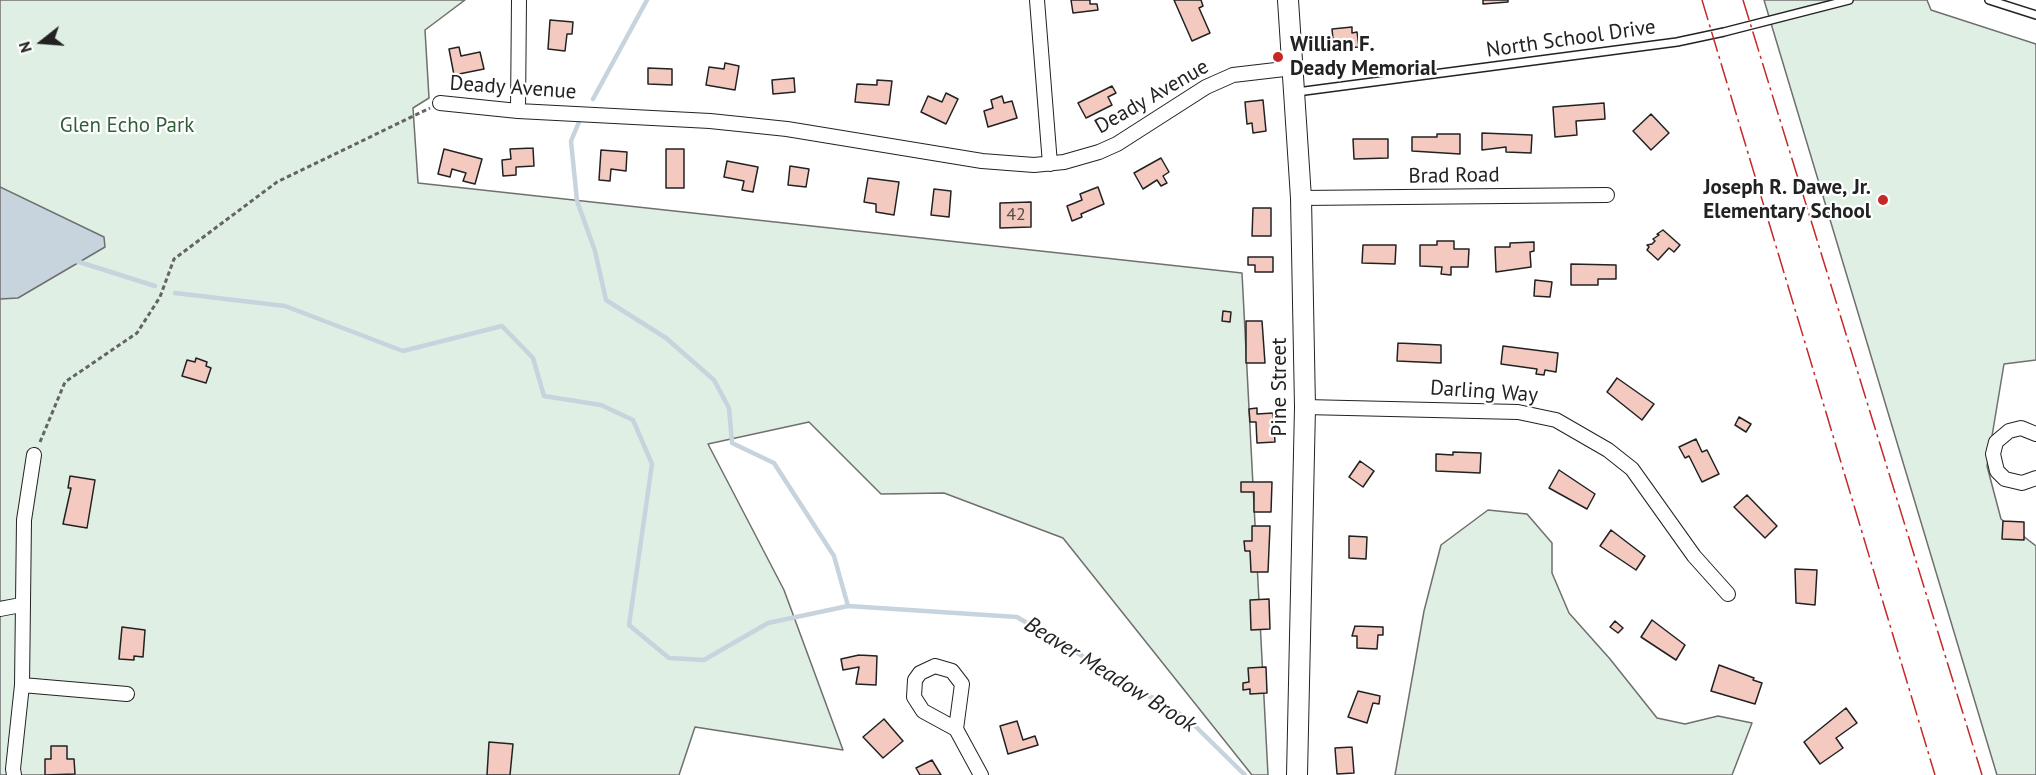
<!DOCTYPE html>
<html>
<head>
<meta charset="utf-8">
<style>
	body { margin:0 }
	#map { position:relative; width:2036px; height:775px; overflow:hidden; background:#fff; font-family:"PT Sans",sans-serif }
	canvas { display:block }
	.north { position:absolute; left:12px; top:12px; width:60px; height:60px; -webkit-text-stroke:4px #fff; paint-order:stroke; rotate:253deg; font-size:16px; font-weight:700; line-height:24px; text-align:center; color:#222 }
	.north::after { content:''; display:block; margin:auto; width:21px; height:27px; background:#222; clip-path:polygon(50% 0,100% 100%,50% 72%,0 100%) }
</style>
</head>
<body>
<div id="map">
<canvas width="2036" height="775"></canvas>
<div class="north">N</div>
</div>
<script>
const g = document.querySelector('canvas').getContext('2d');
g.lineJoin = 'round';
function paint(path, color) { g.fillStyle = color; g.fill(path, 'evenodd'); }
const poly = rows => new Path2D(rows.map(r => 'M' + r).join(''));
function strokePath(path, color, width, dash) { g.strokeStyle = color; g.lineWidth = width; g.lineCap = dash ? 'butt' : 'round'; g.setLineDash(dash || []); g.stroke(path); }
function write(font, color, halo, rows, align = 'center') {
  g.font = font + ' "PT Sans",sans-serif'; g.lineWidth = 4.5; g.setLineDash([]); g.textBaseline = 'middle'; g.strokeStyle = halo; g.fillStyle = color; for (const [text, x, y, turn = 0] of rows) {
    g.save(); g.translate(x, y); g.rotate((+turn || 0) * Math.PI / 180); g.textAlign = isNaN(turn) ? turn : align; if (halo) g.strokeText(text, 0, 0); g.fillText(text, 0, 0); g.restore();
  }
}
const green = poly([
	[0,0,465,0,425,30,429,98,413,108,418,183,1242,273,1268,775,1252,775,1063,538,944,493,881,494,809,422,708,444,784,590,843,750,695,727,679,775,0,775,0,0],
	[1764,0,1927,0,1931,10,2036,44,2036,360,2004,364,1987,466,2001,519,2036,546,2036,775,1997,775,1764,0],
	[1488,510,1527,514,1552,543,1552,573,1569,613,1610,659,1657,718,1685,724,1718,716,1752,723,1732,775,1395,775,1424,611,1441,545,1488,510]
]);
paint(green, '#e0efe3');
strokePath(green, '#6f6f6f', 1.5);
const water = poly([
	[0,187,104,237,105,247,18,298,0,299,0,187]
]);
paint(water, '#c7d3dd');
strokePath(water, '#6f6f6f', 1.5);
strokePath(poly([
	[593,99,647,0],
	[579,122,571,141,577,201,595,251,606,300,666,338,714,380,729,408,732,443,774,463,834,556,848,606],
	[76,261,155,286],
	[175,293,285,306,403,351,502,326,533,358,544,396,601,405,633,420,652,464,629,625,669,658,704,660,768,623,848,606,1017,617,1188,719,1245,775]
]), '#c7d3dd', 4.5);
const building = poly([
	[1071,0,1090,0,1090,4,1097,4,1098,10,1073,13,1071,0],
	[1174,0,1201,0,1203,6,1199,8,1210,33,1192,41,1174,0],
	[1483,0,1508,0,1508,2,1483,4,1483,0],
	[550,20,573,22,572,34,567,34,565,51,548,49,550,20],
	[1352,27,1352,33,1357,32,1359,47,1334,49,1332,29,1352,27],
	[459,47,461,56,480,52,484,69,454,75,449,49,459,47],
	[725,63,739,66,735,90,706,85,709,67,724,69,725,63],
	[648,68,672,69,672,85,648,84,648,68],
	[794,78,795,92,773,94,772,80,794,78],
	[877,80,892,81,889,105,855,102,857,84,877,85,877,80],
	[1112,86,1116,93,1108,97,1112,105,1086,118,1078,103,1112,86],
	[946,93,958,99,946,124,921,112,928,96,942,102,946,93],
	[1002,96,1004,103,1012,101,1017,118,988,127,984,111,993,108,991,100,1002,96],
	[1263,100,1266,131,1253,133,1252,123,1247,124,1245,102,1263,100],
	[1604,103,1605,119,1576,121,1577,135,1555,137,1553,107,1604,103],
	[1651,114,1669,133,1651,150,1633,131,1651,114],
	[1482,133,1532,135,1531,153,1506,152,1506,147,1482,150,1482,133],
	[1437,134,1460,134,1460,154,1412,151,1412,137,1437,137,1437,134],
	[1353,139,1388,139,1388,158,1354,159,1353,139],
	[533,148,534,166,516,167,516,175,503,176,502,160,511,159,510,149,533,148],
	[444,149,482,159,475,184,463,181,466,173,452,169,450,177,438,174,444,149],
	[666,149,684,149,684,188,666,188,666,149],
	[601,150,627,152,626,171,611,169,610,181,599,180,601,150],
	[1161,158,1169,172,1163,176,1167,183,1161,186,1157,180,1143,189,1134,173,1161,158],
	[727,161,758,167,753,192,742,190,744,181,724,177,727,161],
	[790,166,809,169,806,187,788,185,790,166],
	[868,178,899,182,894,215,876,212,876,204,864,202,868,178],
	[1098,187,1104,204,1081,214,1082,217,1072,221,1067,206,1082,200,1080,194,1098,187],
	[934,189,951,191,949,217,931,215,934,189],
	[1031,202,1031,227,1000,228,1000,203,1031,202],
	[1253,208,1271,208,1271,236,1252,236,1253,208],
	[1663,230,1680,245,1674,252,1669,248,1658,260,1647,250,1649,247,1647,245,1652,244,1655,241,1653,239,1659,235,1657,234,1663,230],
	[1437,241,1454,241,1454,249,1469,249,1468,267,1451,267,1451,275,1441,274,1442,267,1420,266,1420,245,1437,245,1437,241],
	[1534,242,1534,251,1530,252,1531,267,1496,272,1495,247,1510,247,1510,243,1534,242],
	[1363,245,1396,245,1395,264,1362,263,1363,245],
	[1248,257,1273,257,1273,272,1255,272,1255,265,1248,265,1248,257],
	[1571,264,1616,265,1616,279,1598,279,1598,285,1571,285,1571,264],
	[1535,280,1552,282,1550,297,1534,296,1535,280],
	[1223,311,1231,312,1230,322,1222,321,1223,311],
	[1246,321,1262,321,1265,363,1246,363,1246,321],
	[1398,343,1441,345,1441,363,1397,361,1398,343],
	[1503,346,1558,353,1556,372,1545,370,1544,375,1536,374,1537,369,1501,364,1503,346],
	[196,358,207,362,206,366,211,368,206,383,182,376,187,360,195,362,196,358],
	[1617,378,1654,404,1642,420,1607,392,1617,378],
	[1257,408,1257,414,1273,413,1275,442,1257,443,1256,422,1250,422,1249,409,1257,408],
	[1739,417,1751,424,1746,432,1735,425,1739,417],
	[1696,439,1702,452,1707,450,1719,474,1702,482,1689,456,1685,458,1679,447,1696,439],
	[1453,452,1481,453,1480,473,1436,471,1436,454,1453,455,1453,452],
	[1360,461,1374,471,1363,487,1349,477,1360,461],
	[1559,470,1595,494,1587,509,1549,488,1559,470],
	[70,476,95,480,87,528,63,524,71,488,68,488,70,476],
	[1241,482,1272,482,1271,512,1254,512,1254,492,1241,492,1241,482],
	[1747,495,1777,526,1765,538,1734,507,1747,495],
	[2003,521,2024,522,2024,540,2002,539,2003,521],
	[1252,526,1270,526,1268,572,1251,572,1250,551,1245,551,1244,541,1252,541,1252,526],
	[1611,530,1645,556,1636,570,1600,546,1611,530],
	[1349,536,1367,537,1366,559,1349,558,1349,536],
	[1795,569,1817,570,1815,605,1796,603,1795,569],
	[1269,599,1270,629,1251,630,1250,600,1269,599],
	[1652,620,1685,645,1676,660,1641,637,1652,620],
	[1615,621,1623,628,1618,633,1610,627,1615,621],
	[1355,626,1383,627,1383,635,1378,635,1377,649,1357,648,1357,636,1352,636,1355,626],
	[122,627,145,630,143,657,134,656,134,660,119,659,122,627],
	[859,655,877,656,876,685,856,684,859,667,843,670,841,659,859,655],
	[1719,665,1754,678,1753,680,1762,683,1755,704,1711,691,1719,665],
	[1266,667,1267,693,1250,694,1250,689,1243,690,1243,683,1249,682,1248,668,1266,667],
	[1358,691,1380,696,1379,704,1373,703,1367,723,1348,717,1358,691],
	[1846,708,1857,723,1836,738,1843,748,1820,764,1804,742,1846,708],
	[884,719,903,741,883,758,863,737,884,719],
	[1017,721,1023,740,1035,736,1038,745,1008,754,1000,726,1017,721],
	[489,742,513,744,510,775,487,775,489,742],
	[51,746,67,746,67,759,74,759,75,774,45,775,45,759,51,759,51,746],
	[1352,747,1354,773,1337,774,1335,748,1352,747],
	[932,760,941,775,920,775,916,768,932,760]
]);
paint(building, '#f3c9c0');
strokePath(building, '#222', 1.5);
const lane = poly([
	[1989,0,2036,15],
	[1297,92,1677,42,1724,32,1849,0]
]);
const street = poly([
	[1037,0,1050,164],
	[440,103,518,111,710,121,787,129,982,161,1034,165,1064,162,1099,152,1117,144,1206,87,1233,75,1293,68],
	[518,111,519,0],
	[1301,198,1607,195],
	[1305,407,1518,412,1556,420,1608,450,1632,469,1694,556,1728,594],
	[2036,434,2021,428,2009,431,1996,442,1993,454,1997,471,2005,479,2022,483,2036,478],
	[0,609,21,605],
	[935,666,952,671,962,684,956,729,923,711,914,697,915,680,920,673,935,666],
	[22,685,127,694],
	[956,729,981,775],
	[14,775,13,769,22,685,24,520,34,455]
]);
const secondary = poly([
	[1288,0,1301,198,1305,407,1297,775]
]);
strokePath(lane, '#222', 10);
strokePath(street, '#222', 16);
strokePath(secondary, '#222', 22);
strokePath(poly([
	[40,442,65,382,137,333,160,297,174,259,277,182,430,108]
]), '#646464', 3, [4.5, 3]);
strokePath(lane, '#fff', 7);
strokePath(street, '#fff', 14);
strokePath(secondary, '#fff', 20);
strokePath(poly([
	[1702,0,1935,775],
	[1743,0,1982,775]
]), '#c62828', 1.5, [21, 4.5, 3, 4.5]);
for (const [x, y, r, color] of [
	[1278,57,6,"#c62828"],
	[1883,200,6,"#c62828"]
]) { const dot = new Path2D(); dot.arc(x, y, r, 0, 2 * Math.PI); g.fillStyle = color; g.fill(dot); strokePath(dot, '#fff', 2); }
write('18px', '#564c4a', null, [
	["42",1016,215]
]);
write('21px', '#222', '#fff', [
	["North School Drive",1571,39,-8],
	["Deady Avenue",513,88,4],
	["Deady Avenue",1152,97,-30],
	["Brad Road",1454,176,-1],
	["Pine Street",1280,387,-90],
	["Darling Way",1484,392,4]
]);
write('bold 21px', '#222', '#fff', [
	["Willian F.",1290,45],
	["Deady Memorial",1290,69],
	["Joseph R. Dawe, Jr.",1871,188,"right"],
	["Elementary School",1871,212,"right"]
], 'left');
write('21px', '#2f5e38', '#fff', [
	["Glen Echo Park",127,126]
]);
write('italic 22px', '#222', '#fff', [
	["Beaver Meadow Brook",1110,675,32]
]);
</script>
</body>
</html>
